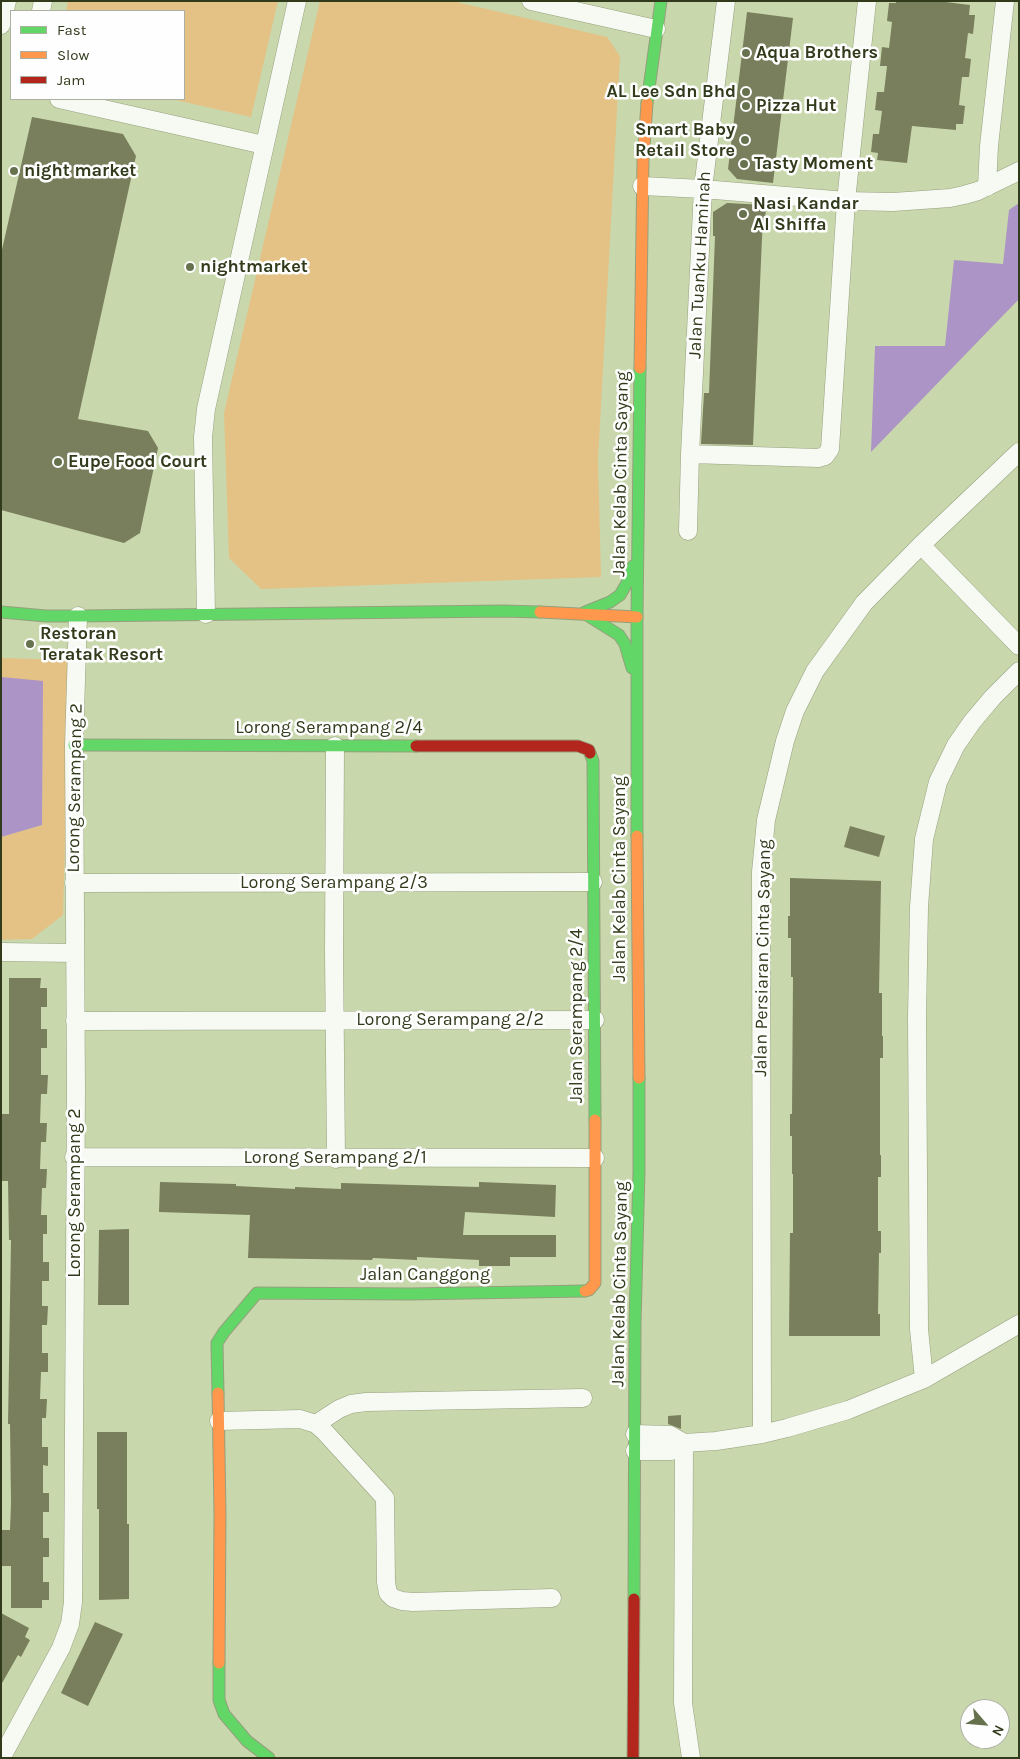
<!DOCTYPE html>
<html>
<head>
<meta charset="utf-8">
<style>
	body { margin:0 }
	#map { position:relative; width:1020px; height:1759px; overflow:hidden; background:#c9d8ac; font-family:Karla,sans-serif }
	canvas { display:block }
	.frame { position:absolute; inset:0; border:2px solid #313b1b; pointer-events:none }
	.legend { position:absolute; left:10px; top:10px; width:175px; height:90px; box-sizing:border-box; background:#fefefe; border:1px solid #acb0a3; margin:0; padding:6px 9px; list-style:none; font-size:15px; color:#313b1b }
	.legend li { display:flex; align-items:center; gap:10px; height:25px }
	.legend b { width:25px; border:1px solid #acb0a3 }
	.north { position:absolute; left:960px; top:1699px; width:50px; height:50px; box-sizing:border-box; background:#fefefe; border:1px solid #acb0a3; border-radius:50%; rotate:117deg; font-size:14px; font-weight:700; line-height:20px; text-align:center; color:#313b1b }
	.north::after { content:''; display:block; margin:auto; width:18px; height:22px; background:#66724e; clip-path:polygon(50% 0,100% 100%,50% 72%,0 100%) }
</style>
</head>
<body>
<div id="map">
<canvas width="1020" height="1759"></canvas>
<div class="frame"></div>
<ul class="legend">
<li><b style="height:6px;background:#63d668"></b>Fast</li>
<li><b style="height:6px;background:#ff974d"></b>Slow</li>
<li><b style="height:6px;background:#b3261e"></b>Jam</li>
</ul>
<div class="north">N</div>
</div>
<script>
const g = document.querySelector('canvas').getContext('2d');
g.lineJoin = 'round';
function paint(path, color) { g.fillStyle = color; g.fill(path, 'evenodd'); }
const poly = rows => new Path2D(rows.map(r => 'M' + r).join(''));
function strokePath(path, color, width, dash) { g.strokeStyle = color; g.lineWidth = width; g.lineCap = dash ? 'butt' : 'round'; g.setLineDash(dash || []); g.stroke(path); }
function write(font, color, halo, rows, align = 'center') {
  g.font = font + ' Karla,sans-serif'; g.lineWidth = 5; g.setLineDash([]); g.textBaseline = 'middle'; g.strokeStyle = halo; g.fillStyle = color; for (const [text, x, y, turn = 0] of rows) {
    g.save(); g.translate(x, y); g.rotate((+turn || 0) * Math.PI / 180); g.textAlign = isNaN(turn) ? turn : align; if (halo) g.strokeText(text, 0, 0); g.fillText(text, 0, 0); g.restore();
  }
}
paint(poly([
	[68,1,278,1,251,117,171,99,184,99,184,11,66,11],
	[320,1,452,1,607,37,620,56,598,460,601,577,261,589,229,558,224,413],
	[1,658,70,660,63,915,32,939,1,940,1,837,42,825,43,682,1,677]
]), '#e4c185');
paint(poly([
	[1019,203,1019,299,871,452,875,346,945,346,954,260,1003,264,1009,210],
	[1,677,43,681,42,825,1,837]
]), '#ac94c6');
paint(poly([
	[896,1,938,1,970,5,969,15,975,15,973,34,968,33,965,58,971,59,969,77,962,77,959,105,965,106,963,124,956,124,956,130,912,126,907,163,877,160,878,153,871,152,873,134,879,134,882,111,875,110,877,92,884,92,887,66,880,66,882,47,889,48,892,22,887,21,889,3,896,3],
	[747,12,793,18,773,183,737,179,728,169],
	[32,117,123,134,136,156,78,419,148,431,158,448,140,533,124,543,1,510,1,254],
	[727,203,766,205,765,223,763,223,762,238,753,445,701,444,704,393,709,393,715,236,713,236,713,212],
	[850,826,885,836,879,857,844,847],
	[790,878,881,881,879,993,882,993,882,1036,883,1036,883,1058,880,1058,880,1155,881,1155,881,1177,878,1177,878,1231,881,1231,881,1253,879,1253,878,1314,880,1314,880,1336,789,1336,790,1233,793,1233,793,1174,792,1174,792,1136,790,1136,790,1114,792,1114,793,977,791,977,791,938,788,938,788,916,790,916],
	[9,978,41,978,40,988,47,988,47,1007,41,1007,41,1029,47,1029,47,1048,41,1048,41,1075,48,1075,47,1094,41,1094,40,1123,47,1123,46,1142,41,1142,40,1169,47,1169,46,1188,42,1188,41,1215,47,1215,47,1234,43,1234,43,1262,49,1262,49,1281,42,1281,42,1306,48,1306,47,1325,42,1325,42,1353,48,1353,48,1372,41,1372,40,1399,47,1399,46,1418,42,1418,42,1447,48,1447,48,1466,43,1465,43,1493,49,1493,49,1512,43,1512,43,1538,49,1538,49,1557,43,1557,43,1582,49,1582,49,1600,42,1600,42,1608,11,1608,11,1566,1,1566,1,1530,10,1530,11,1503,10,1424,8,1424,11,1240,9,1240,8,1181,1,1181,1,1114,9,1114],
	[160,1182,236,1184,236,1186,295,1189,295,1187,341,1189,341,1183,479,1187,479,1182,556,1185,555,1217,465,1212,463,1235,556,1235,556,1257,510,1257,510,1266,479,1266,479,1260,417,1257,417,1260,373,1258,372,1260,248,1258,250,1215,159,1212],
	[129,1229,129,1305,98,1305,99,1230],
	[681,1415,681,1429,668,1424,668,1416],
	[97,1432,127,1432,127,1524,129,1524,129,1599,99,1600,99,1509,97,1509],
	[1,1613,29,1628,25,1637,30,1640,21,1657,18,1655,1,1685],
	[95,1622,123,1634,88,1706,61,1693]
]), '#797e5d');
const street = poly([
	[531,1,656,29],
	[41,11,43,1],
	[1,25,7,1],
	[59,99,264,145],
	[642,186,703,189,846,201,893,202,950,198,964,195,978,191,1019,171],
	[987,187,989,146,1005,1],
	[690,454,818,458,825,456,830,449,846,201,867,1],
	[688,531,690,454,703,189,726,1],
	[921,545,1019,646],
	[206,614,203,437,206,409,297,1],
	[335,746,334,952,336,1159],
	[74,883,593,882],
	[1,952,74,953],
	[75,1021,595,1020],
	[74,1157,595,1158],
	[924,1379,919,1329,917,1018,919,907,924,839,938,782,956,745,972,722,993,697,1019,671],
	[219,1421,300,1419,316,1424,324,1431,385,1498,386,1582,388,1593,393,1598,402,1601,413,1602,552,1598],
	[316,1424,339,1409,351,1404,366,1402,583,1398],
	[635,1434,670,1435,684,1443],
	[762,1434,761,872,766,820,785,741,795,711,815,671,864,603,921,545,1019,452],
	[684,1443,683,1703,691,1758],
	[635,1451,671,1451,684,1443,716,1441,762,1434,787,1428,848,1410,924,1379,1019,1324],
	[4,1753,61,1648,70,1624,73,1602,76,1090,74,745,78,616]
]);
const fast = poly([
	[647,103,661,1],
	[1,612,46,616,78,616,503,611,540,612],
	[585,612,610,602,620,595,627,583,633,566],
	[587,615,619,635,625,644,632,668],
	[74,745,416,746],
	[590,753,593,761,595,1120],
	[637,836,637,617,640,368],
	[218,1393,217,1343,224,1332,257,1293,410,1294,585,1291],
	[634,1599,635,1323,639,1171,639,1078],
	[219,1663,219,1700,224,1714,247,1741,269,1758]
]);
const slow = poly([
	[640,368,643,161,647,103],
	[540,612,637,617],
	[637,836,639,1078],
	[585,1291,589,1290,595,1283,595,1120],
	[218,1393,220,1514,219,1663]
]);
const jam = poly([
	[416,746,578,746,589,750,590,753],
	[633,1758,634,1599]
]);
strokePath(street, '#95a07e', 19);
strokePath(fast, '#95a07e', 13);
strokePath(slow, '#95a07e', 13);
strokePath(jam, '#95a07e', 13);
strokePath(street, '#f7f9f3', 18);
strokePath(fast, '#63d668', 11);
strokePath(slow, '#ff974d', 11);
strokePath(jam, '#b3261e', 11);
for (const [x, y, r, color] of [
	[746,53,5,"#66724e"],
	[746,92,5,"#66724e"],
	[746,106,5,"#66724e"],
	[745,140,5,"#66724e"],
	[744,164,5,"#66724e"],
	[14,171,5,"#66724e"],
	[743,214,5,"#66724e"],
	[190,267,5,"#66724e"],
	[58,462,5,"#66724e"],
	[30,644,5,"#66724e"]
]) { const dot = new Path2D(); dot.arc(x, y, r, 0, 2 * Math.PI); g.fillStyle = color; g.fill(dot); strokePath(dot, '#fefefe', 2); }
write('bold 18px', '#313b1b', '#fefefe', [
	["Aqua Brothers",756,53],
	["AL Lee Sdn Bhd",736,92,"right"],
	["Pizza Hut",756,106],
	["Smart Baby",735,130,"right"],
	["Retail Store",735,151,"right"],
	["Tasty Moment",754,164],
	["night market",24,171],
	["Nasi Kandar",753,204],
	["Al Shiffa",753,225],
	["nightmarket",200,267],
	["Eupe Food Court",68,462],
	["Restoran",40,634],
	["Teratak Resort",40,655]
], 'left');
write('18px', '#313b1b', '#fefefe', [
	["Jalan Tuanku Haminah",700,265,-87],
	["Jalan Kelab Cinta Sayang",621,474,-89],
	["Lorong Serampang 2/4",329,728],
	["Lorong Serampang 2",75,788,-89],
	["Jalan Kelab Cinta Sayang",620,879,-90],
	["Lorong Serampang 2/3",334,883],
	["Jalan Persiaran Cinta Sayang",763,958,-89],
	["Jalan Serampang 2/4",577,1016,-90],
	["Lorong Serampang 2/2",450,1020],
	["Lorong Serampang 2/1",335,1158],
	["Lorong Serampang 2",75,1193,-90],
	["Jalan Canggong",425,1275],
	["Jalan Kelab Cinta Sayang",620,1284,-89]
]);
</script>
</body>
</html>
